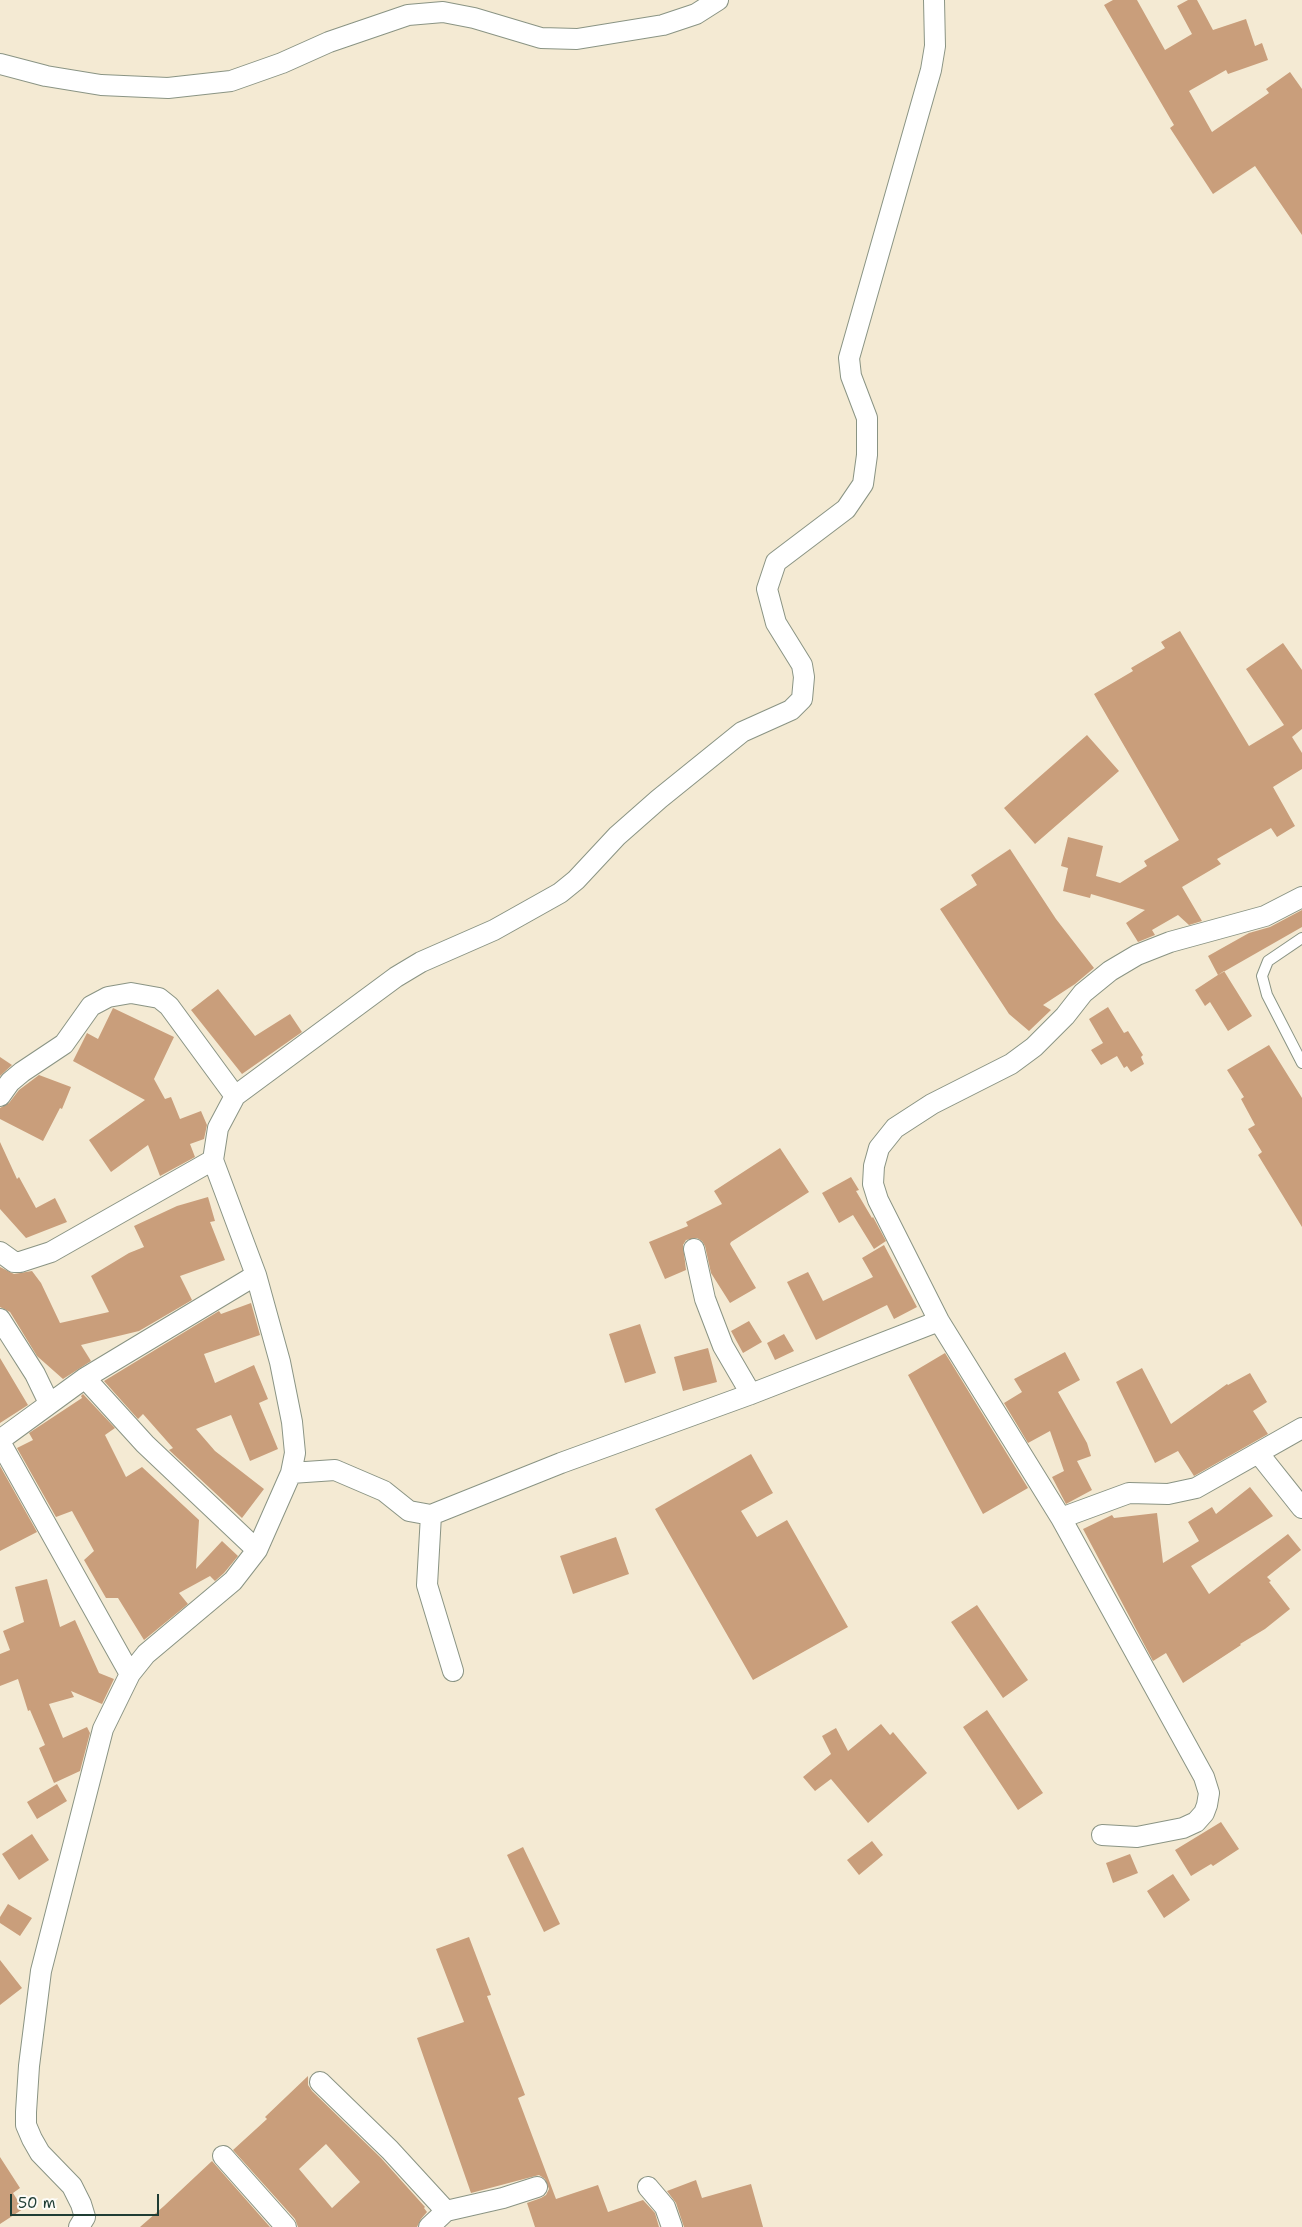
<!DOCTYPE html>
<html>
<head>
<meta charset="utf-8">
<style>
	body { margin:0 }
	#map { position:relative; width:1302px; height:2227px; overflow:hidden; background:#f4ead3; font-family:"Shantell Sans",sans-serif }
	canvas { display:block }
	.scale { position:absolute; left:10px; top:2194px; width:149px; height:22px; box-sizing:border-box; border:2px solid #1f3d34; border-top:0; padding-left:6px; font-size:15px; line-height:18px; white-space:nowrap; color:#1f3d34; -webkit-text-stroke:4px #fdfcf7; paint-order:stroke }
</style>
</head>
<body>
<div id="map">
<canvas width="1302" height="2227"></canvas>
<div class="scale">50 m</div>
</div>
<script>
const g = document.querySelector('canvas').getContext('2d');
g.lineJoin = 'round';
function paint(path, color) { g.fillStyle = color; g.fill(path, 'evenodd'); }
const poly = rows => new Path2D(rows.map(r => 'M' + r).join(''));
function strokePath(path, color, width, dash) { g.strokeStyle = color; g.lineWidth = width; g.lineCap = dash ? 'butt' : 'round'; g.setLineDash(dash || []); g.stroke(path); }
paint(poly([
	[1113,0,1137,0,1165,50,1192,34,1177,6,1188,0,1197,0,1213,30,1246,19,1255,46,1262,43,1268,60,1228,74,1226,70,1189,91,1212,132,1269,93,1266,89,1290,72,1302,89,1302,235,1255,166,1213,194,1170,128,1174,125,1104,5],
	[1180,631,1249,746,1284,725,1246,669,1283,643,1302,670,1302,729,1292,737,1302,753,1302,769,1273,787,1295,826,1277,837,1271,828,1217,859,1221,864,1182,887,1202,921,1189,925,1178,915,1152,930,1155,935,1138,942,1126,923,1145,910,1091,894,1090,898,1063,891,1068,868,1061,866,1068,837,1103,846,1096,876,1120,883,1147,866,1144,861,1179,840,1094,694,1133,671,1131,668,1165,648,1161,642],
	[1087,735,1119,771,1035,844,1004,808],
	[1010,849,1056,919,1094,968,1075,984,1043,1005,1051,1010,1029,1031,1009,1014,940,909,977,885,971,875],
	[1302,910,1302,927,1218,975,1208,956,1249,933,1270,927],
	[1224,971,1252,1016,1228,1031,1210,1002,1205,1006,1195,990],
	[218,989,255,1036,290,1014,302,1032,242,1074,191,1010],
	[1108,1007,1124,1033,1128,1031,1143,1055,1141,1057,1144,1064,1131,1072,1127,1066,1124,1068,1117,1056,1101,1065,1091,1050,1103,1043,1089,1019],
	[113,1008,174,1037,154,1079,165,1099,171,1097,180,1119,201,1111,207,1125,204,1139,190,1144,195,1157,160,1176,148,1145,111,1172,89,1140,145,1100,73,1061,87,1033,98,1039],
	[1269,1045,1302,1098,1302,1227,1258,1155,1262,1152,1248,1129,1255,1125,1241,1099,1244,1097,1227,1070],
	[0,1057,12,1065,0,1076],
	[39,1075,71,1087,62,1109,60,1108,43,1141,0,1119,0,1108,9,1103,19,1090],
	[0,1142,17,1179,19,1177,36,1208,55,1198,67,1222,26,1238,0,1209],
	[780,1148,809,1192,731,1242,730,1244,756,1288,730,1303,711,1273,705,1246,702,1241,697,1238,686,1240,683,1245,686,1270,665,1279,649,1242,688,1226,686,1222,722,1204,714,1191],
	[851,1177,859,1190,856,1191,872,1218,873,1217,886,1241,874,1249,853,1215,839,1223,822,1193],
	[208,1197,215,1221,210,1222,225,1260,180,1276,192,1300,139,1331,81,1345,91,1361,63,1379,37,1356,10,1312,0,1307,0,1267,14,1274,32,1271,41,1283,60,1323,109,1312,91,1276,129,1253,144,1247,134,1226,177,1206],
	[884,1245,917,1307,894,1319,887,1305,816,1340,787,1282,808,1272,823,1301,873,1277,862,1258],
	[251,1303,260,1335,204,1354,215,1383,254,1365,268,1399,259,1403,278,1449,250,1461,231,1415,196,1429,215,1451,264,1489,242,1518,169,1450,173,1448,143,1414,138,1419,104,1381,219,1311,221,1314],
	[749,1321,762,1342,743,1353,731,1331],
	[640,1324,656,1373,625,1383,609,1334],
	[784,1334,794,1351,775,1360,767,1343],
	[708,1348,717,1382,683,1391,674,1357],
	[1065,1352,1080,1380,1058,1392,1087,1443,1091,1456,1077,1461,1092,1490,1066,1504,1052,1477,1064,1471,1050,1431,1028,1443,1004,1403,1022,1392,1014,1379],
	[945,1353,1028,1488,983,1514,908,1375],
	[0,1358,28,1405,0,1423],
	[1142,1368,1171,1424,1227,1384,1228,1385,1250,1373,1267,1402,1253,1411,1268,1434,1194,1476,1178,1451,1155,1463,1116,1382],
	[83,1394,115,1428,105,1435,126,1477,142,1467,199,1520,196,1569,222,1541,238,1556,224,1573,215,1581,210,1576,179,1593,188,1604,144,1640,118,1598,106,1598,84,1560,94,1551,72,1511,56,1517,17,1448,33,1440,29,1433,82,1398,81,1396],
	[751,1454,773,1493,741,1511,757,1537,787,1520,848,1627,753,1680,655,1509],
	[0,1466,37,1532,0,1551],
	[1250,1487,1273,1516,1191,1566,1209,1594,1288,1534,1301,1550,1267,1577,1271,1581,1269,1582,1290,1609,1265,1629,1240,1644,1241,1645,1183,1683,1166,1653,1153,1661,1083,1529,1112,1515,1114,1518,1157,1513,1163,1563,1199,1541,1188,1522,1212,1507,1216,1514],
	[616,1537,629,1574,573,1594,560,1556],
	[47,1579,60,1627,75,1620,99,1673,114,1679,102,1704,71,1691,74,1697,49,1704,63,1738,87,1727,90,1733,80,1771,54,1783,39,1748,45,1745,30,1710,28,1711,18,1679,0,1686,0,1654,10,1650,3,1631,24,1622,15,1587],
	[977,1605,1028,1680,1003,1698,951,1622],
	[987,1710,1043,1793,1018,1810,963,1727],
	[881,1724,890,1735,893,1732,927,1773,868,1823,831,1779,815,1791,803,1777,831,1754,822,1736,836,1728,848,1751],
	[57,1784,67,1801,37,1819,27,1802],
	[1221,1822,1239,1849,1213,1866,1211,1864,1191,1876,1175,1850],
	[32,1834,49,1860,19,1880,2,1854],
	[872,1841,883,1855,859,1875,847,1860],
	[523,1847,560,1924,544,1932,507,1855],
	[1130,1854,1138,1873,1113,1883,1106,1863],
	[1173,1874,1190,1900,1164,1918,1147,1891],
	[8,1904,32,1918,20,1936,0,1923,0,1917],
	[469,1937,491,1995,487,1996,525,2095,518,2098,556,2199,598,2185,608,2212,643,2200,655,2213,659,2227,535,2227,527,2203,541,2198,546,2195,549,2189,545,2179,539,2175,471,2193,417,2038,464,2022,436,1949],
	[0,1960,22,1988,0,2005],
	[308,2076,308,2085,312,2091,381,2158,425,2207,424,2208,427,2212,421,2219,417,2227,298,2227,295,2219,233,2150,267,2119,265,2117],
	[326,2144,360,2182,332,2208,299,2169],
	[0,2157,20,2188,13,2193,23,2209,0,2224],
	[212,2161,270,2227,140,2227,164,2206],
	[696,2180,702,2198,751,2184,763,2227,684,2227,676,2203,667,2191]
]), '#c99e7b');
const lane = poly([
	[1302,938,1268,961,1262,976,1267,995,1302,1063]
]);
const street = poly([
	[0,64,46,76,101,85,168,88,231,81,282,63,329,42,408,15,443,12,474,18,541,38,577,39,663,25,696,14,718,0],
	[0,1096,10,1082,22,1072,64,1044,91,1006,108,997,131,993,159,998,169,1006,235,1096],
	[694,1249,705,1299,723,1346,751,1394],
	[0,1252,14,1262,20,1262,51,1252,213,1160],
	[0,1319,35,1374,49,1403],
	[85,1378,145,1444,257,1550],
	[0,1440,85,1378,256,1275],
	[0,1442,130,1674],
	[1259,1454,1302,1508],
	[291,1473,335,1470,384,1491,409,1511,431,1515,561,1463,751,1394,939,1321],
	[431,1515,427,1585,453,1671],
	[1061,1518,1129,1493,1168,1494,1196,1488,1302,1428],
	[1102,1835,1137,1837,1183,1828,1196,1822,1204,1813,1207,1805,1209,1793,1204,1777,1061,1518,939,1321,878,1200,873,1184,874,1166,879,1148,895,1128,932,1104,1011,1064,1034,1047,1065,1016,1083,993,1110,971,1137,955,1170,942,1265,916,1302,897],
	[320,2082,390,2150,446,2211,503,2198,537,2187],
	[223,2156,286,2227],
	[648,2187,665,2207,672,2227],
	[79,2227,85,2217,81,2204,72,2186,40,2153,32,2139,26,2125,26,2112,29,2066,41,1971,103,1729,130,1674,146,1654,233,1581,257,1550,291,1473,295,1453,292,1422,280,1362,256,1275,213,1160,218,1128,235,1096,396,977,421,962,494,930,560,893,576,880,617,836,659,799,742,732,791,710,802,699,804,677,802,665,776,623,767,589,776,562,846,509,863,484,867,455,867,418,851,376,849,358,931,70,935,46,934,0],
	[429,2227,446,2211]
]);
strokePath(lane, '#8a9484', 12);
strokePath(street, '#8a9484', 22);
strokePath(lane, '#fff', 10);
strokePath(street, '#fff', 20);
</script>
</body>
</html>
